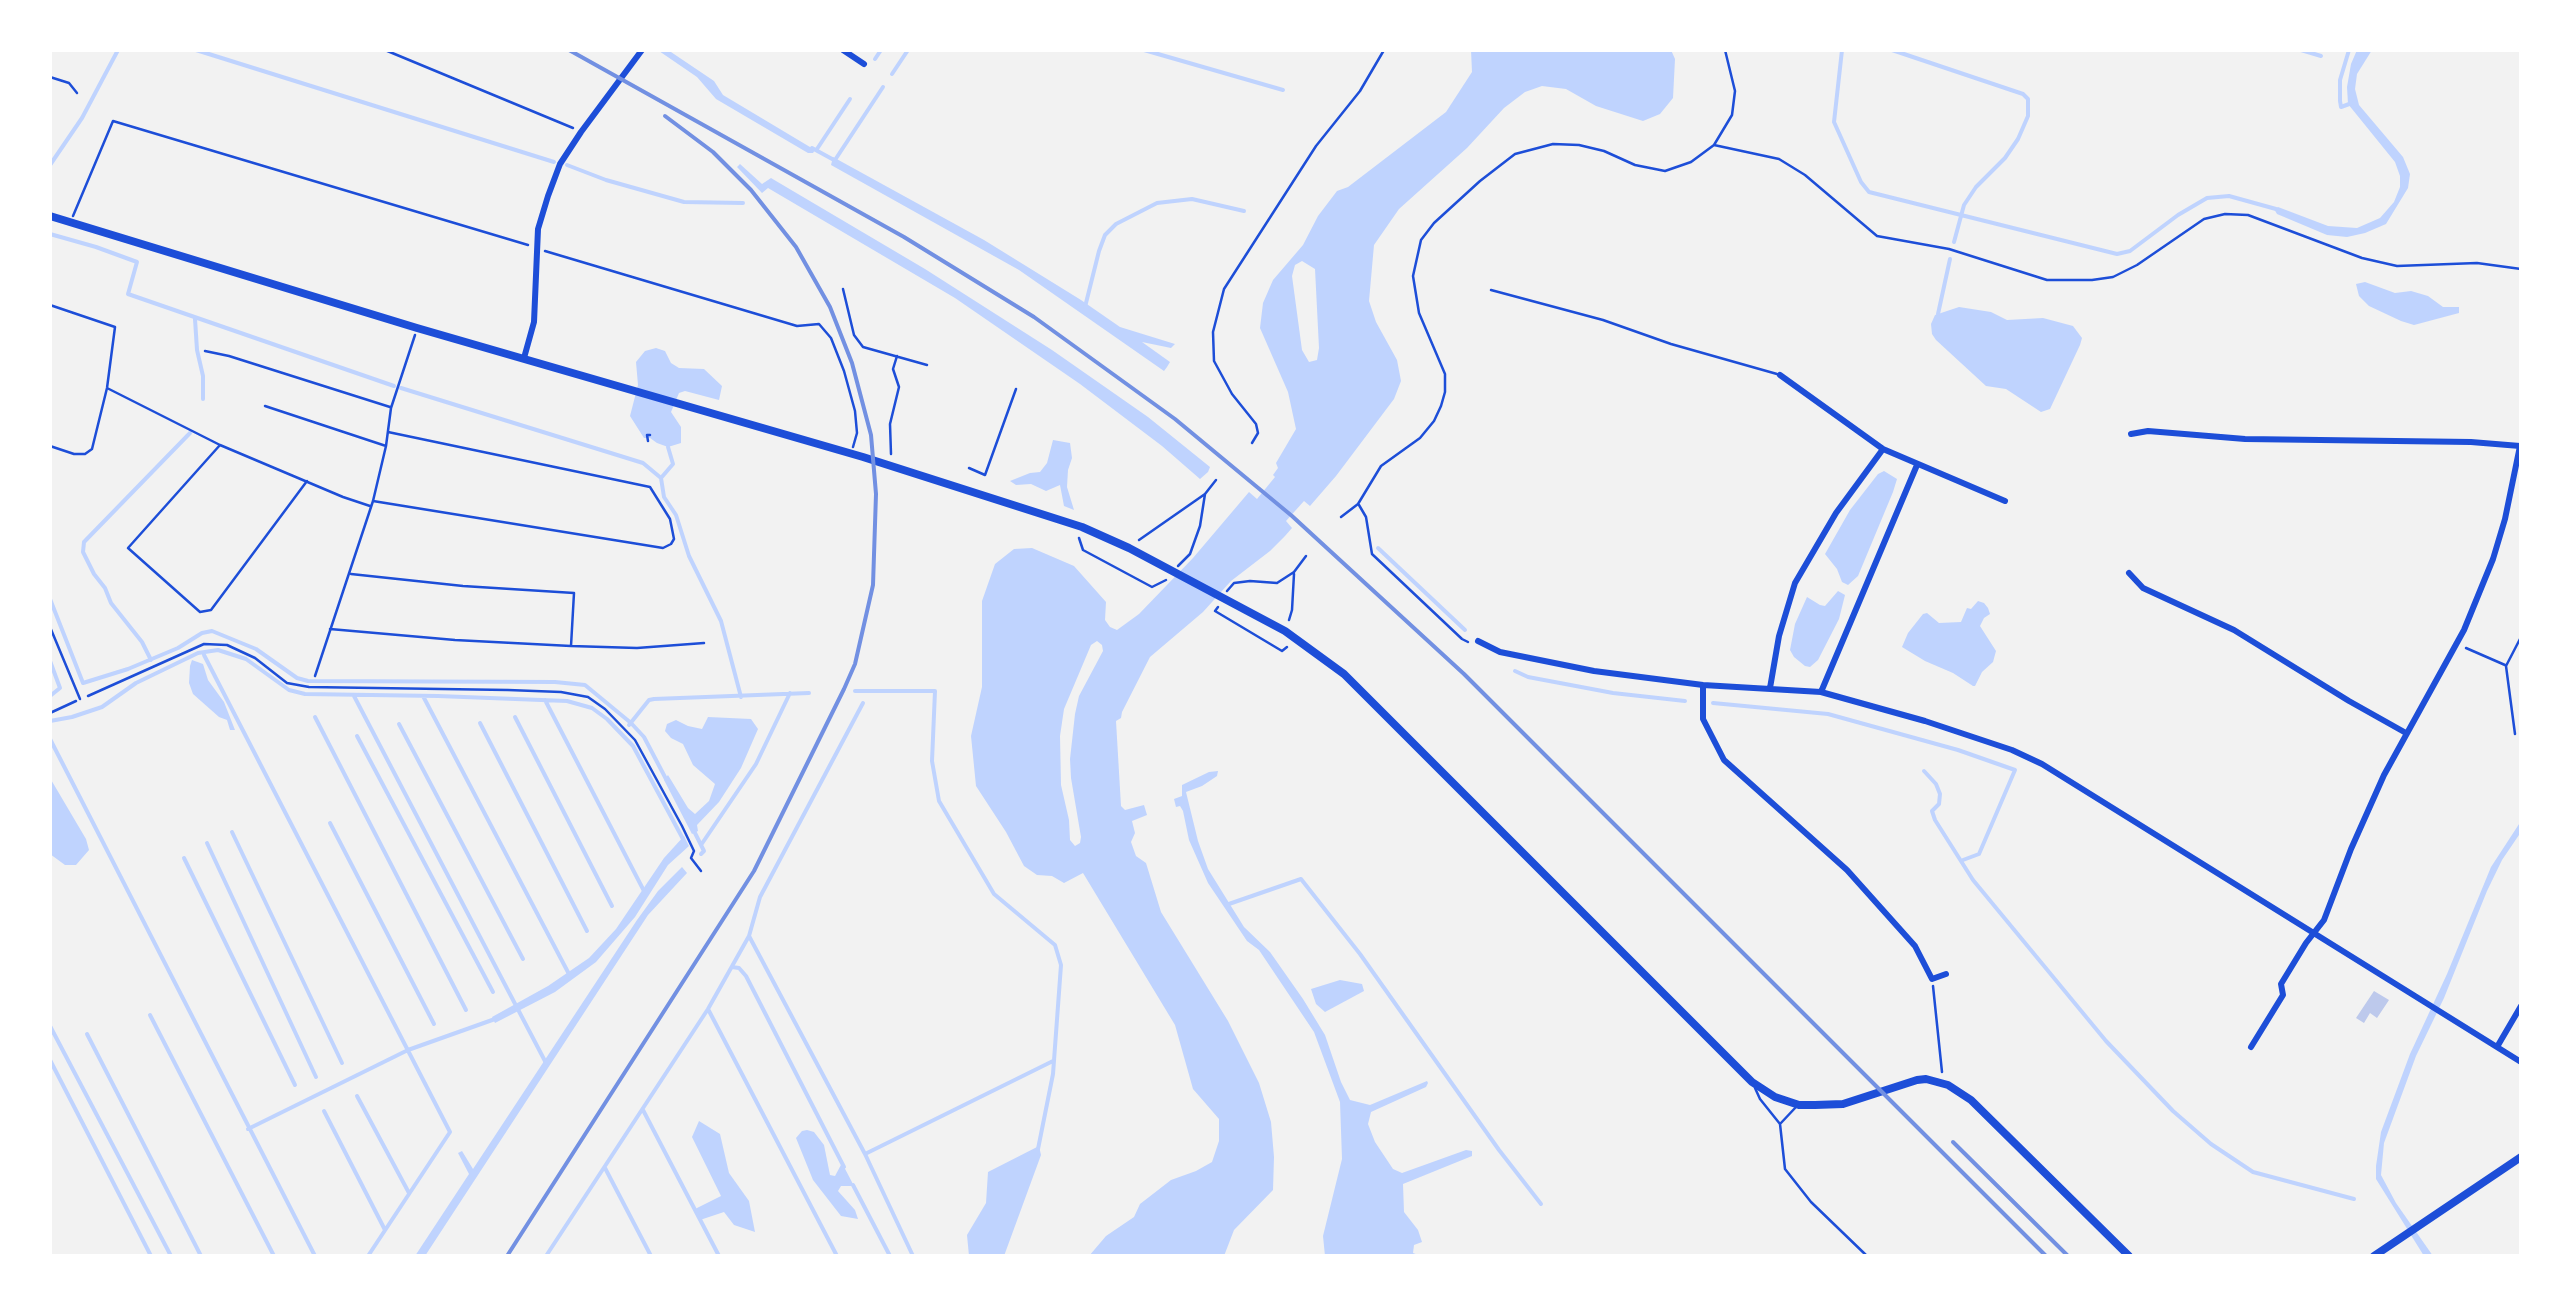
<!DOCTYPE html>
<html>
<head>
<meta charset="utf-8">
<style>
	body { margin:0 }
	#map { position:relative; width:2571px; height:1306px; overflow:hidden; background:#f2f2f2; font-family:"Roboto Serif",serif }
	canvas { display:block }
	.frame { position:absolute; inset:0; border:52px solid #fff; pointer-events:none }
</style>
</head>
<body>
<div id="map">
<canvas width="2571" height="1306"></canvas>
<div class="frame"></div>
</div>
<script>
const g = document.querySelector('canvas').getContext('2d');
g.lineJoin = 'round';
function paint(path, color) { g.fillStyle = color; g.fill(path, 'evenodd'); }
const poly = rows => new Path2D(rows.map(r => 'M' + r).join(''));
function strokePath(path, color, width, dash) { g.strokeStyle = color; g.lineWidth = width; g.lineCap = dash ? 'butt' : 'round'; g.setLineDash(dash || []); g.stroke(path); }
paint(poly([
	[668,50,714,81,723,95,815,150,813,153,808,153,716,99,697,77,659,51],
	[1471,50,1671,50,1675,59,1673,98,1660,114,1643,121,1596,106,1566,89,1542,86,1525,92,1504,108,1467,148,1399,209,1374,245,1369,301,1376,322,1397,360,1401,381,1394,399,1336,476,1310,506,1304,501,1286,521,1292,528,1285,536,1270,551,1231,581,1203,612,1150,657,1122,712,1121,718,1116,721,1121,806,1125,810,1144,805,1147,815,1132,821,1135,833,1131,842,1136,856,1146,863,1161,912,1228,1021,1259,1083,1271,1122,1274,1157,1273,1190,1234,1230,1224,1256,1089,1256,1106,1236,1134,1217,1140,1204,1171,1180,1196,1171,1212,1162,1219,1141,1219,1119,1193,1089,1175,1025,1083,873,1064,883,1052,876,1037,875,1024,866,1006,832,976,786,971,736,982,687,982,601,995,564,1014,549,1032,548,1074,566,1106,602,1105,620,1110,627,1117,630,1139,614,1193,558,1249,492,1257,499,1275,477,1273,475,1278,468,1276,463,1296,429,1288,392,1260,328,1263,303,1273,280,1303,245,1318,216,1337,191,1348,187,1446,112,1472,72],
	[1302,261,1315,269,1319,348,1317,360,1309,362,1302,350,1292,276,1295,265],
	[1097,641,1102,645,1103,651,1079,696,1075,714,1070,759,1071,778,1081,837,1080,843,1075,846,1070,840,1069,820,1061,785,1060,736,1064,709,1091,645],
	[2357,50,2372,50,2357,74,2355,89,2359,105,2403,157,2410,174,2408,188,2386,224,2365,233,2347,237,2327,235,2277,214,2274,209,2278,207,2328,226,2357,228,2380,218,2394,202,2400,187,2400,176,2395,162,2348,104,2347,87,2351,64],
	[833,157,984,240,1081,300,1120,327,1175,344,1171,348,1142,342,1170,362,1167,367,1164,371,1019,270,831,165],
	[740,164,762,184,771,178,776,181,925,269,1052,350,1148,417,1210,467,1208,472,1200,479,1162,446,1080,384,955,298,768,188,762,193,737,167],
	[2365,282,2395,293,2411,291,2428,296,2443,307,2459,307,2459,313,2414,325,2401,321,2369,306,2359,296,2356,284],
	[1959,307,1991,312,2007,320,2043,318,2073,326,2082,338,2080,345,2050,409,2041,412,2006,389,1986,386,1936,340,1932,334,1931,324,1935,315],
	[656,348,665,351,671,363,679,368,704,369,722,386,719,400,685,391,679,393,671,412,681,427,681,443,668,447,657,443,650,438,644,438,630,416,638,385,636,362,645,351],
	[1053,440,1070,443,1072,458,1068,470,1067,487,1074,510,1064,506,1060,485,1046,491,1031,484,1016,485,1010,481,1030,473,1040,472,1047,463],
	[1884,471,1897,479,1893,492,1858,576,1848,585,1842,582,1837,569,1825,554,1850,510,1878,474],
	[1838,591,1845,595,1839,619,1818,660,1810,667,1805,666,1794,657,1790,650,1795,624,1807,597,1820,605,1825,606],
	[1978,601,1984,603,1988,608,1990,614,1984,618,1980,626,1996,651,1993,662,1982,672,1975,686,1973,686,1953,673,1925,661,1902,647,1908,633,1923,614,1927,613,1939,623,1961,622,1967,608,1971,609],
	[192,660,203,664,208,680,224,702,235,730,230,730,227,720,219,717,193,694,189,683,190,666],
	[708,717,751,719,758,729,741,768,719,802,697,825,698,831,692,834,664,780,668,775,688,808,695,814,709,801,715,784,693,765,683,744,671,738,665,731,667,724,676,720,688,726,702,729],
	[1218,771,1217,776,1202,786,1186,792,1198,841,1208,869,1244,927,1270,952,1303,999,1325,1035,1341,1082,1350,1100,1370,1105,1427,1081,1428,1083,1426,1087,1371,1112,1368,1124,1375,1142,1393,1169,1402,1173,1466,1150,1472,1151,1472,1156,1403,1184,1404,1212,1418,1230,1422,1242,1414,1245,1413,1253,1421,1256,1325,1256,1323,1236,1342,1159,1340,1102,1314,1032,1259,950,1247,941,1208,883,1189,840,1183,811,1180,806,1176,807,1174,799,1182,796,1182,785,1209,772],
	[50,778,86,839,89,850,76,865,65,865,50,854],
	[2521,821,2521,832,2502,860,2487,891,2444,998,2416,1056,2384,1143,2381,1175,2396,1203,2433,1256,2424,1256,2376,1179,2376,1166,2381,1132,2410,1054,2447,974,2491,867],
	[684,836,689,846,668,865,635,917,596,962,555,992,495,1023,492,1017,548,986,589,958,616,929,664,858],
	[682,867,687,873,648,915,425,1256,415,1256,469,1174,458,1153,462,1151,473,1169,637,920,658,891],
	[1340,980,1362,984,1364,991,1325,1012,1316,1004,1311,989],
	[699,1121,720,1134,729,1173,749,1201,755,1232,734,1225,724,1212,700,1220,695,1209,721,1196,692,1137],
	[807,1130,814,1132,824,1145,830,1175,835,1176,842,1163,854,1186,841,1186,838,1191,855,1210,858,1219,841,1216,813,1180,796,1138,802,1131],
	[1039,1146,1041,1155,1004,1256,969,1256,967,1235,986,1203,988,1172]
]), '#bfd3fe');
strokePath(poly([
	[196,50,554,162],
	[1144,50,1283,90],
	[1842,50,1834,122,1861,182,1869,192,2117,254,2130,251,2178,215,2207,198,2229,196,2276,209],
	[1892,50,2023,94,2028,99,2028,116,2018,139,2005,158,1976,187,1964,205,1954,242],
	[2301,50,2321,56],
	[2349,50,2340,80,2340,101,2341,107,2352,103],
	[875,59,881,50],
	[892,74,908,50],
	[812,148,834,160],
	[817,149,850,99],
	[835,160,883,87],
	[50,165,82,118,118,50],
	[567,165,606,180,684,202,743,203],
	[50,234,96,247,137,262,128,294,394,386],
	[1085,307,1099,251,1105,235,1116,224,1157,203,1192,199,1244,211],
	[1938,314,1950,259],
	[195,319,197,350,203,376,203,399],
	[401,388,643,463,661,478],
	[668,447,673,464,661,478,664,497,676,515,689,556,721,621,741,697],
	[1378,548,1465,630],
	[50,599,83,683,128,669,178,648,202,633,212,631,256,649,297,678,308,681,555,682,585,685,631,723,644,737,666,779],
	[204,655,450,1132,368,1256],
	[151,660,142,642,111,603,105,588,94,574,83,552,84,542,190,433],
	[50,661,60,688,50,696],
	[1515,671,1528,677,1613,693,1685,701],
	[855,691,935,691,932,761,939,801,994,894,1055,945,1061,965,1053,1074,1038,1149],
	[354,696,546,1063],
	[423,696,570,976],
	[545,700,644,891],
	[1713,703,1828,714,1958,750,2015,770,1979,854,1963,860],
	[315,717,466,1010],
	[515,717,612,906],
	[50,721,72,717,102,707,136,683,198,653,218,650,246,659,289,690,305,694,438,696,567,701,592,708,607,719,633,746,683,839],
	[480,723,587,931],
	[399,724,523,959],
	[629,725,649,700,654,699,809,693],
	[357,736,493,992],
	[50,739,315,1256],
	[1924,771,1936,784,1940,794,1939,804,1932,811,1935,820,1973,880,2106,1041,2173,1111,2211,1144,2253,1172,2354,1199],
	[330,823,434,1024],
	[694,831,701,845],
	[232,832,342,1063],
	[207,843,316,1077],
	[701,854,704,851,701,845,756,764,790,693],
	[184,858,295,1085],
	[1226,905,1301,879,1360,954,1499,1150,1541,1204],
	[749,936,865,1154,913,1256],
	[732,967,739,968,746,976,844,1167],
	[708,1009,837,1256],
	[150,1015,274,1256],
	[50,1026,171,1256],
	[87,1034,201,1256],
	[50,1060,151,1256],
	[357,1096,409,1193],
	[643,1110,719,1256],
	[324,1111,385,1230],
	[248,1129,408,1050,495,1019],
	[865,1154,1053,1061],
	[605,1168,651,1256],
	[853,1185,890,1256],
	[546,1256,708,1009,749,936,760,897,863,703]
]), '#bfd3fe', 4);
paint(poly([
	[2374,991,2389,1000,2377,1018,2370,1013,2364,1023,2356,1018]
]), '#bdc9ec');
strokePath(poly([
	[385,50,573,128],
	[50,77,69,83,77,93],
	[1714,145,1779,159,1805,175,1877,236,1949,249,2047,280,2092,280,2113,277,2137,265,2204,219,2225,214,2248,215,2362,258,2397,266,2477,263,2521,269],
	[73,216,113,121,528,245],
	[545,251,797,326,819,324,831,338,844,371,855,411,857,433,853,447],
	[843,289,854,335,863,347,927,365],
	[50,305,115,327,107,388,92,449,85,454,74,454,50,446],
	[205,351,229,356,390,407],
	[107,388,220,445,343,497,370,506],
	[265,406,386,446],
	[648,441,647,435,650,435],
	[1252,443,1258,433,1256,424,1232,394,1214,361,1213,332,1224,289,1316,146,1360,91,1384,50],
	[220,445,128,548,200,612,211,610,307,481],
	[891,454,890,424,899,387,893,369,897,356],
	[969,468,985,475,1016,389],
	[373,501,663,548,671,544,674,539,670,519,650,487,388,432],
	[1359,505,1366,517,1372,554,1462,639,1468,642],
	[1341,517,1358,504,1381,466,1420,438,1434,421,1441,406,1445,392,1445,374,1419,313,1413,276,1421,240,1434,223,1480,181,1515,154,1553,144,1579,145,1604,151,1635,165,1665,171,1691,162,1714,145,1732,115,1735,91,1725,50],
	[1079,538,1083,550,1152,587,1166,580],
	[1139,540,1205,494,1216,480],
	[1178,566,1190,554,1200,526,1205,494],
	[351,574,463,586,574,593,571,646],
	[1227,591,1234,583,1250,581,1277,583,1294,572,1306,556],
	[1218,607,1215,611,1282,651,1287,647],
	[1289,620,1292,610,1294,574],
	[330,629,455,640,571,646,637,648,704,643],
	[2466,648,2505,665],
	[315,676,373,501,386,446,391,408,415,335],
	[88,696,204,644,227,645,255,658,287,683,309,687,508,690,561,692,588,697,605,709,635,740,682,826,694,851,691,858,701,871],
	[50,713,76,701],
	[2515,734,2506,666,2521,637],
	[1933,986,1942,1072]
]), '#1d4ed8', 2.5);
strokePath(poly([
	[1491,290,1603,320,1671,344,1777,374],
	[50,627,80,699],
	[1755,1088,1760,1099,1780,1124,1796,1107],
	[1780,1124,1785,1169,1811,1202,1867,1256]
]), '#1d4ed8', 2.5);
strokePath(poly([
	[843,50,864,64],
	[524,358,534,322,538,229,548,196,560,164,581,132,642,50],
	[1780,375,1883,449,2005,501],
	[2131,434,2148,431,2245,439,2471,442,2520,446],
	[2129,573,2143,588,2234,630,2349,701,2406,733],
	[1478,641,1500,652,1594,671,1703,685,1821,692,1925,721,2012,750,2042,764,2521,1062],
	[1703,685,1703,719,1724,760,1847,870,1915,946,1932,979,1946,974],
	[1770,688,1779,636,1795,583,1836,513,1883,449],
	[1821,692,1917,465],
	[2251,1047,2283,995,2281,984,2306,943,2324,920,2351,849,2384,775,2464,630,2493,559,2505,519,2520,446],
	[2497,1047,2521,1006]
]), '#1d4ed8', 6);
strokePath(poly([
	[50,216,417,328,863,457,1082,527,1129,548,1285,631,1344,674,1752,1082,1775,1097,1799,1105,1815,1105,1843,1104,1917,1080,1926,1079,1948,1085,1971,1100,2129,1256],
	[2374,1256,2521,1157]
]), '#1d4ed8', 8);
strokePath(poly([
	[569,50,904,237,1034,317,1175,419,1292,516,1464,674,2046,1256],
	[1953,1142,2068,1256],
	[507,1256,754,871,844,689,855,664,873,585,876,494,871,435,852,363,830,307,796,247,751,190,713,152,665,116]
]), '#7290e2', 4);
</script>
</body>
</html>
